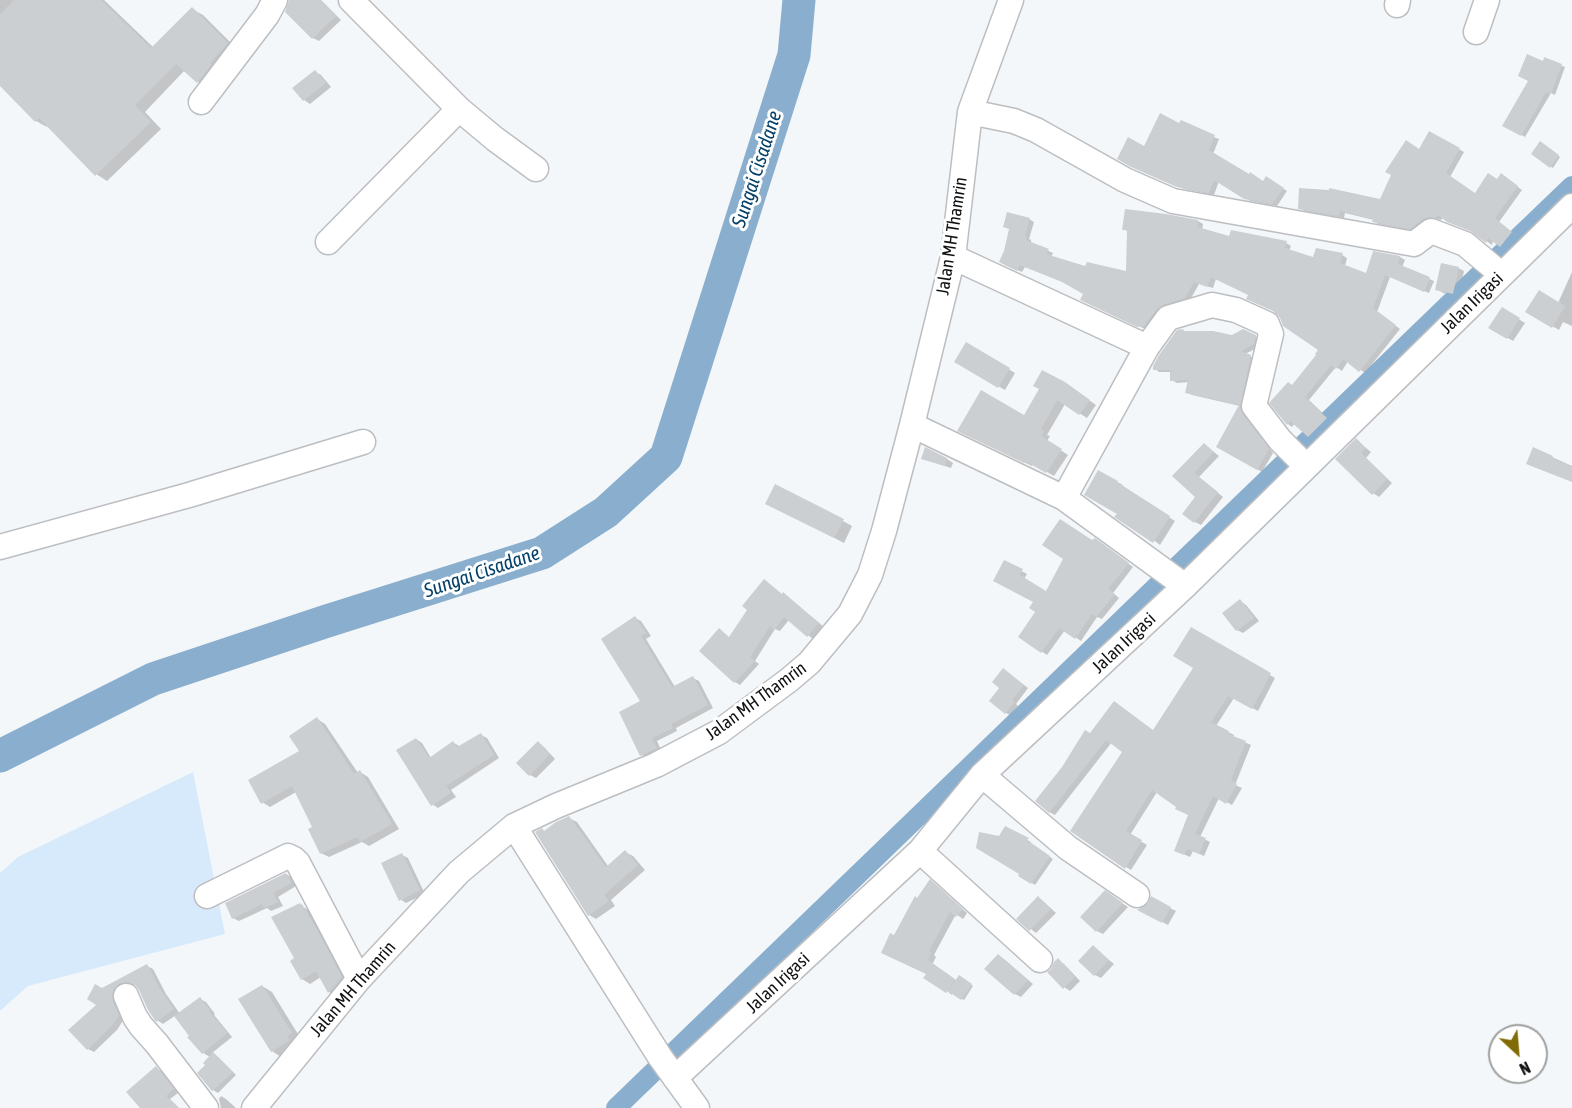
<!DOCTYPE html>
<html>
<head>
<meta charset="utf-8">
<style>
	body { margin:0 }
	#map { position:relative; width:1572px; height:1108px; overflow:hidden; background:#f4f7f9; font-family:"Asap Condensed",sans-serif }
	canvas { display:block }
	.north { position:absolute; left:1488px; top:1024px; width:60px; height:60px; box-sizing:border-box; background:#fff; border:2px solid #9fa0a0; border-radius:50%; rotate:154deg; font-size:16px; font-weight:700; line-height:24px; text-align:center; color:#101112 }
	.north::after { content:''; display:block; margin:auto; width:21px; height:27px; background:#806b05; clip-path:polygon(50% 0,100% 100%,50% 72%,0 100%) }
</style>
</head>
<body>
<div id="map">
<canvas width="1572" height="1108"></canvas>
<div class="north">N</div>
</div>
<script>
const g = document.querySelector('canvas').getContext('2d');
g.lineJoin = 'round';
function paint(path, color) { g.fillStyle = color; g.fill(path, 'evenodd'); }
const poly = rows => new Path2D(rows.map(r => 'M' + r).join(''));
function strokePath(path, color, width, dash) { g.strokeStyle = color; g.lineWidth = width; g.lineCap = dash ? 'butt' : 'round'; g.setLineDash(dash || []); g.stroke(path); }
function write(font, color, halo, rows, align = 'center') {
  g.font = font + ' "Asap Condensed",sans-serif'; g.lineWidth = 6; g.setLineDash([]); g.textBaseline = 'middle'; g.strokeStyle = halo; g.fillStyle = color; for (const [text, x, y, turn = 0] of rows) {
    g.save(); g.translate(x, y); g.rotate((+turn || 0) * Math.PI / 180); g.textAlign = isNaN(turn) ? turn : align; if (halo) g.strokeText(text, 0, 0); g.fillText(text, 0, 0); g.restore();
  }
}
paint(poly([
	[193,772,225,934,28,986,0,1011,0,873,18,857]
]), '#d7eafb');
paint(poly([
	[0,0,104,0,153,47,192,9,203,15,238,50,209,88,198,82,185,70,145,112,161,129,107,181,96,174,49,125,47,127,36,121,0,84],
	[291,0,321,0,341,20,319,41,313,38],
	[1545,59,1565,67,1555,95,1551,93,1525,137,1504,125,1530,80],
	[315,72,321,75,331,87,310,104,304,100,295,88],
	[1180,125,1219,139,1213,154,1263,183,1272,181,1287,191,1277,206,1250,201,1219,181,1214,195,1184,189,1138,169,1145,148],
	[1430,133,1464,152,1450,177,1476,195,1497,180,1506,178,1522,190,1499,222,1517,236,1506,249,1493,240,1492,245,1474,232,1443,217,1441,220,1436,219,1428,222,1416,231,1378,224,1373,221,1374,220,1345,213,1344,218,1305,211,1300,208,1381,201,1420,151],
	[1541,143,1560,157,1553,168,1533,154],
	[1029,219,1034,222,1029,239,1031,240,1031,243,1053,253,1051,257,1087,268,1127,273,1128,232,1124,229,1198,221,1203,224,1202,230,1230,238,1286,243,1291,246,1289,251,1315,259,1342,255,1347,258,1345,266,1367,275,1374,253,1400,257,1405,260,1402,267,1434,281,1429,293,1390,277,1377,312,1400,329,1365,373,1348,361,1342,371,1336,367,1309,400,1331,421,1314,439,1295,423,1292,427,1288,424,1293,387,1318,354,1320,349,1275,311,1250,295,1216,279,1213,288,1199,284,1190,300,1149,328,1143,328,1087,302,1085,294,1069,284,1025,267,1022,272,1005,265],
	[1458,268,1464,271,1459,296,1443,293,1437,289],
	[1572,272,1572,326,1563,322,1559,330,1527,311,1558,303],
	[1502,309,1525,323,1513,341,1490,327],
	[1186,333,1232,337,1255,336,1260,339,1259,347,1245,354,1256,359,1244,412,1247,419,1273,453,1262,472,1218,447,1240,406,1192,395,1187,392,1189,382,1177,383,1172,380,1172,372,1159,372,1155,369],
	[967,344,1015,373,1005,390,956,362],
	[1072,388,1096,405,1087,418,1065,404,1047,435,1050,436,1047,441,1068,455,1054,476,1033,464,1032,466,967,435,1025,417],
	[1356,440,1371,452,1366,458,1392,483,1379,497,1373,493],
	[1204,444,1219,456,1199,477,1223,497,1201,525,1195,522,1197,497,1174,476],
	[1534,449,1572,466,1572,481,1532,466],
	[947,459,953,463,951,468,929,461],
	[1098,472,1123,485,1122,487,1175,521,1160,545,1119,513],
	[777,508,843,521,852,526,844,543],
	[1093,542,1100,543,1133,567,1113,593,1119,598,1102,619,1097,617,1081,641,1065,630,1047,655,1020,637,1037,612,1035,602,1005,562,1027,574,1024,579,1046,593],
	[782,595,788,597,824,627,813,639,789,620,780,631,775,629,755,661,759,664,740,685,735,682,731,638],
	[1240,601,1246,605,1259,621,1243,633,1237,630],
	[635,618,641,621,651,636,646,639,675,687,693,678,699,681,713,708,676,728,677,731,657,741,662,752,647,758,642,755,642,702],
	[1191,629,1275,678,1258,711,1234,698,1216,726,1234,735,1233,737,1251,745,1235,785,1242,788,1232,805,1219,798,1200,837,1210,842,1204,856,1193,851,1190,857,1181,853,1190,815,1157,792,1130,835,1147,845,1131,870,1126,867,1124,751,1112,742,1055,815,1049,812,1090,734,1154,732,1195,667],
	[1008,673,1028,688,1016,704,1018,706,1010,715,1006,713,1001,687],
	[317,719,325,724,358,773,360,772,368,777,399,829,369,846,362,842,329,857,321,853,314,828,296,792,270,807,262,802,301,752],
	[481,735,487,738,499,758,451,790,456,797,438,808,432,804,416,739,422,743,431,758,454,743,461,747],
	[538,743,544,747,555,759,536,778,530,775],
	[569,818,577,822,608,866,625,852,633,856,645,870,611,900,615,906,596,919,589,915,545,832],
	[1005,828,1031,842,1030,844,1053,859,1035,885,1020,875,1000,838],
	[402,855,408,858,425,894,406,903,400,899],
	[286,874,292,878,296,886,278,897,283,906,271,911,267,908,239,921,233,918],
	[935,884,967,913,963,919,956,914,934,955,936,957,932,965,957,981,959,977,973,986,964,1000,953,993,952,995,947,991,928,974,894,937,918,900],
	[1111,896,1128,907,1103,934,1097,931],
	[1038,898,1044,902,1056,913,1036,933,1018,919],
	[1152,899,1176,911,1168,925,1140,910,1150,904],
	[300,905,310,911,349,982,337,996,329,992,321,977,310,984,302,979,296,959],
	[1093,947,1114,964,1101,978,1095,975],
	[998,956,1004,959,1033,984,1021,997,1015,994,987,969],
	[1058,960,1064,964,1080,981,1070,991,1064,987],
	[147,966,153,969,166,994,180,1014,200,999,206,1002,215,1014,214,1015,232,1037,212,1053,218,1057,236,1075,218,1093,213,1090,199,1073,207,1065,210,1057,203,1053,176,1015,163,1024,157,1020,140,990,136,985,128,985,124,1019,117,1030,94,1052,88,1049,102,990],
	[262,986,272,992,301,1039,281,1057,272,1051],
	[156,1068,161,1071,178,1093,170,1099,179,1108,142,1108],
	[221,1096,226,1099,236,1108,221,1108,219,1099]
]), '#0003');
strokePath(poly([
	[616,1108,1474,280,1572,186]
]), '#8aaecd', 20);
strokePath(poly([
	[0,756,153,679,324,622,542,553,606,512,666,457,794,55,799,0]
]), '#8aaecd', 33);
paint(poly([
	[14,0,101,0,151,48,192,7,228,43,210,63,211,65,197,83,176,64,135,105,151,122,95,176,39,118,35,122,0,86,0,14],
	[289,0,320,0,336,16,312,39,285,12],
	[1527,54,1543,61,1544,57,1562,64,1551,94,1546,92,1521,136,1502,126,1528,81,1518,76],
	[315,70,326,83,303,101,292,88],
	[1160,113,1179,123,1181,120,1215,135,1209,150,1249,174,1250,172,1263,181,1266,176,1284,188,1272,204,1244,199,1214,180,1209,193,1177,187,1131,167,1117,159,1128,137,1144,146],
	[1429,131,1460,148,1446,173,1475,193,1488,173,1497,179,1501,173,1518,186,1495,218,1512,232,1500,247,1488,238,1486,243,1470,231,1447,222,1438,215,1436,218,1430,217,1423,219,1410,229,1372,222,1373,219,1340,211,1339,216,1298,209,1299,188,1329,190,1329,188,1380,199,1391,175,1385,172,1406,140,1419,149],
	[1540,141,1559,155,1550,168,1531,154],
	[1125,209,1166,214,1198,220,1198,227,1229,236,1231,230,1287,241,1285,248,1313,257,1316,248,1343,253,1340,263,1366,273,1373,251,1400,256,1398,264,1430,277,1424,292,1385,275,1373,308,1396,325,1359,372,1343,359,1336,369,1331,365,1305,397,1327,418,1308,437,1290,421,1287,425,1269,403,1288,382,1292,385,1316,355,1315,354,1318,350,1283,326,1280,318,1273,311,1246,299,1248,295,1211,277,1207,287,1194,282,1185,298,1163,305,1156,310,1144,326,1137,327,1080,300,1083,294,1062,282,1020,265,1017,271,999,262,1004,251,1009,229,1003,227,1007,212,1030,218,1025,236,1027,236,1026,240,1049,249,1046,254,1085,266,1087,262,1126,271,1127,230,1122,230],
	[1441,263,1459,267,1453,294,1435,290],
	[1539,290,1565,306,1552,328,1525,312],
	[1502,307,1520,318,1507,339,1488,328],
	[1183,329,1184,331,1213,331,1232,335,1243,329,1256,335,1254,344,1241,351,1251,355,1240,408,1243,415,1269,449,1257,470,1216,447,1239,405,1185,393,1188,380,1170,381,1170,370,1153,370,1153,366,1159,355,1177,330],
	[966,342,1010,368,998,388,954,362],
	[1042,370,1065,382,1090,400,1079,415,1057,400,1041,429,1044,431,1041,436,1062,449,1046,473,1025,461,1024,463,957,431,981,390,1024,415,1039,389,1033,386],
	[1356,438,1366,448,1361,453,1387,479,1372,495,1335,459],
	[1204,443,1214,452,1194,473,1218,492,1194,523,1182,514,1195,497,1172,476],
	[925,447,947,458,945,466,921,459],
	[1533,447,1553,456,1552,458,1572,467,1572,482,1526,464],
	[1098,470,1118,481,1117,482,1170,516,1153,543,1114,517,1117,514,1084,495],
	[775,484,844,519,834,538,765,504],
	[1060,519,1092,540,1095,538,1129,563,1108,589,1115,594,1096,617,1092,614,1075,639,1059,628,1041,653,1018,637,1035,612,1029,608,1033,602,993,581,1004,560,1023,569,1020,575,1046,591,1063,559,1042,545],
	[764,579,782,594,783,592,819,623,807,637,784,617,774,630,770,626,750,657,755,661,734,683,699,651,719,628,729,637,747,610,742,606],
	[1240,599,1254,618,1236,631,1222,613],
	[635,616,646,633,641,636,672,687,693,676,708,705,671,724,673,728,652,738,657,748,640,756,619,712,640,701,601,639],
	[1191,627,1271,673,1252,709,1228,696,1211,722,1229,731,1228,734,1246,741,1231,780,1237,784,1226,804,1213,796,1195,834,1206,838,1199,854,1187,849,1184,855,1174,851,1188,815,1175,809,1176,807,1152,790,1126,831,1142,840,1125,869,1070,831,1122,752,1106,740,1049,813,1035,801,1062,767,1085,730,1090,733,1114,701,1153,730,1193,668,1173,656],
	[1003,668,1024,685,1012,700,1015,702,1005,714,989,701,999,688,992,682],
	[317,717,354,774,360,770,392,824,360,842,357,837,320,854,308,829,312,827,292,786,261,804,248,780,299,751,289,736],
	[481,733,494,755,446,786,451,793,431,806,396,750,416,738,429,758,453,741,457,747],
	[538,741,550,754,529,776,516,763],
	[569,816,606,867,625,850,638,865,604,895,609,901,588,916,535,832,542,828,544,831,556,822],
	[1005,826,1029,838,1027,840,1050,856,1031,884,1018,876,1019,874,976,848,979,832,999,836],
	[402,853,420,890,399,901,381,863],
	[286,873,291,883,273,893,278,902,264,908,262,904,232,919,225,903],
	[930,879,963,909,956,917,950,912,929,951,931,952,928,960,955,979,946,993,923,978,926,974,881,953,890,933,894,935,915,896,917,898],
	[1105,890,1123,903,1096,932,1080,917],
	[1038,896,1051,909,1029,931,1016,919],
	[1151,896,1171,907,1162,923,1137,910,1148,903],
	[300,903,301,905,302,904,320,935,342,977,328,993,316,971,301,980,290,961,294,958,271,917],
	[1093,945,1109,960,1094,976,1078,961],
	[998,954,1028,980,1014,995,984,969],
	[1058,958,1075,977,1063,989,1047,972,1051,969,1054,962],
	[147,964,160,989,174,1009,156,1022,148,1010,139,990,135,985,128,982,120,983,114,988,112,995,113,1002,119,1015,111,1027,87,1050,68,1030,96,1005,87,999,95,984,102,988],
	[959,975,972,984,961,1000,948,991],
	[262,985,292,1033,287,1036,290,1040,271,1052,238,999],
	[200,997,210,1010,209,1011,227,1033,202,1054,187,1037,189,1036,174,1016],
	[213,1052,233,1072,212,1091,197,1073,205,1065,203,1063],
	[156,1066,174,1089,166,1096,179,1108,140,1108,126,1092]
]), '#cccfd2');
const minor = poly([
	[351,0,459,109,495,139,536,169],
	[1397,5,1398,0],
	[1476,32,1487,0],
	[201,102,267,15,275,0],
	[970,112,1014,121,1036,130,1125,180,1173,201,1414,244,1431,231,1465,244,1501,274],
	[328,242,459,109],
	[953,257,1147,347,1168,318,1212,305,1236,310,1267,324,1271,334,1254,406,1280,440,1306,466],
	[912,425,1064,498,1185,586],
	[1064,498,1147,347],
	[0,547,189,495,363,442],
	[982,775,1068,848,1137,895],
	[514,826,660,1057,697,1108],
	[920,851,1040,960],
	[207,896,288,856,294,859,298,863,359,979],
	[126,996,135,1017,141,1026,157,1044,206,1108],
	[675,1078,920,851,982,775,1185,586,1572,206],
	[254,1108,359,979,459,872,514,826,556,806,656,765,719,732,789,680,809,663,850,614,870,575,884,531,912,425,953,257,970,112,1011,0]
]);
strokePath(minor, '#bcbec1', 27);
strokePath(minor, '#fff', 24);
write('18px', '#101112', '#fff', [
	["Jalan MH Thamrin",952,236,-81],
	["Jalan Irigasi",1472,303,-44],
	["Jalan Irigasi",1124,643,-43],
	["Jalan MH Thamrin",756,701,-36],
	["Jalan Irigasi",778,983,-43],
	["Jalan MH Thamrin",353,989,-49]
]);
write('italic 20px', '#04416a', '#fff', [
	["Sungai Cisadane",757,169,-72],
	["Sungai Cisadane",482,572,-19]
]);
</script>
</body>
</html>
